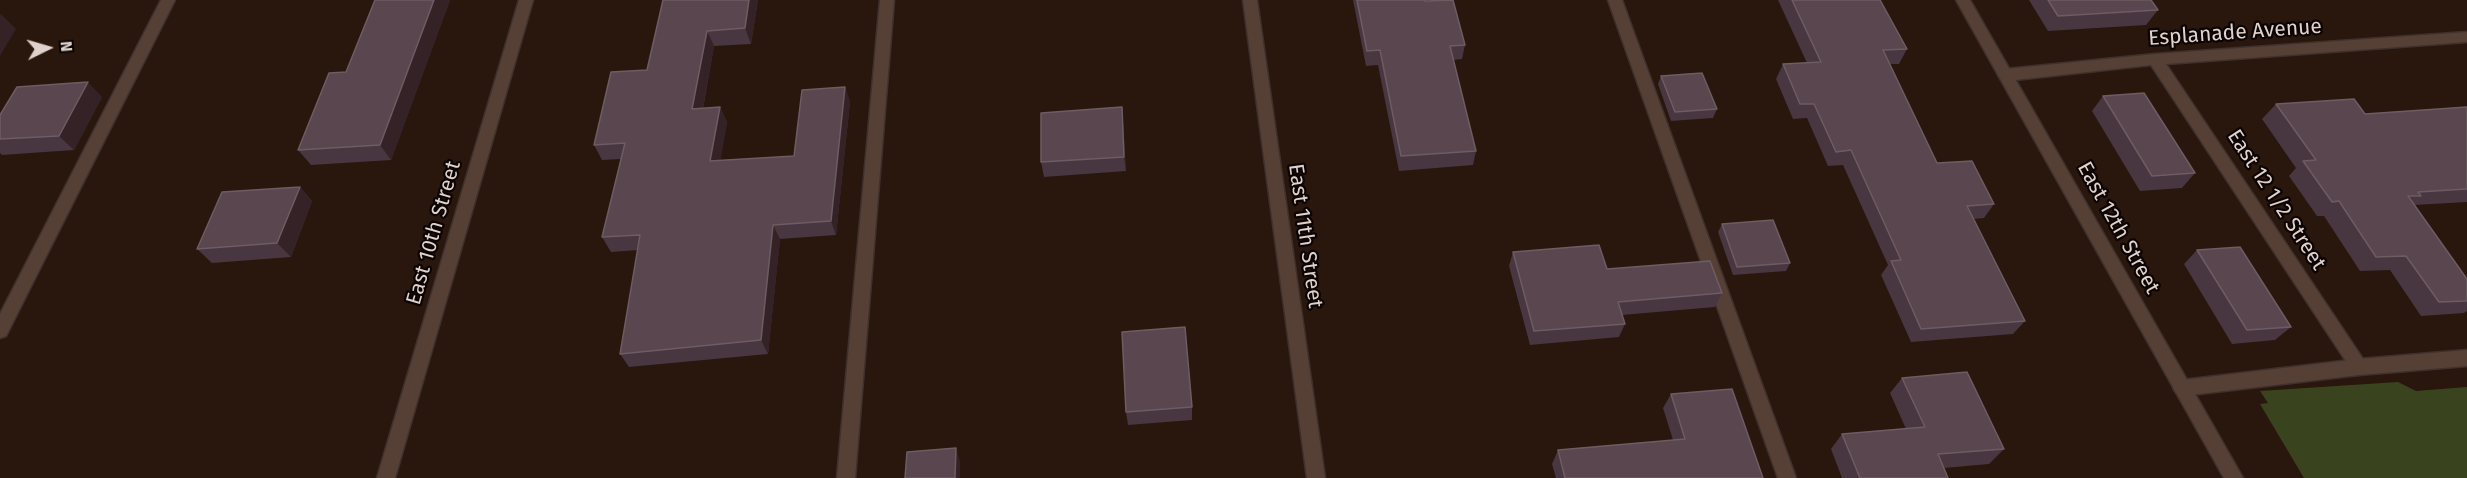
<!DOCTYPE html>
<html>
<head>
<meta charset="utf-8">
<style>
	body { margin:0 }
	#map { position:relative; width:2467px; height:478px; overflow:hidden; background:#29160d; font-family:"Fira Sans",sans-serif }
	canvas { display:block }
	.north { position:absolute; left:18px; top:18px; width:60px; height:60px; -webkit-text-stroke:4px #0b0402; paint-order:stroke; rotate:85deg; font-size:16px; font-weight:700; line-height:24px; text-align:center; color:#dfd1cb }
	.north::after { content:''; display:block; margin:auto; width:21px; height:27px; background:#dfd1cb; clip-path:polygon(50% 0,100% 100%,50% 72%,0 100%) }
</style>
</head>
<body>
<div id="map">
<canvas width="2467" height="478"></canvas>
<div class="north">N</div>
</div>
<script>
const g = document.querySelector('canvas').getContext('2d');
g.lineJoin = 'round';
function paint(path, color) { g.fillStyle = color; g.fill(path, 'evenodd'); }
const poly = rows => new Path2D(rows.map(r => 'M' + r).join(''));
function strokePath(path, color, width, dash) { g.strokeStyle = color; g.lineWidth = width; g.lineCap = dash ? 'butt' : 'round'; g.setLineDash(dash || []); g.stroke(path); }
function write(font, color, halo, rows, align = 'center') {
  g.font = font + ' "Fira Sans",sans-serif'; g.lineWidth = 4.5; g.setLineDash([]); g.textBaseline = 'middle'; g.strokeStyle = halo; g.fillStyle = color; for (const [text, x, y, turn = 0] of rows) {
    g.save(); g.translate(x, y); g.rotate((+turn || 0) * Math.PI / 180); g.textAlign = isNaN(turn) ? turn : align; if (halo) g.strokeText(text, 0, 0); g.fillText(text, 0, 0); g.restore();
  }
}
paint(poly([
	[2398,382,2416,391,2467,387,2467,478,2304,478,2260,404,2268,403,2260,391]
]), '#39441e');
const service = poly([
	[161,0,175,0,6,336,0,338,0,314,161,0],
	[880,0,894,0,855,478,837,478,880,0],
	[1608,0,1622,0,1796,478,1778,478,1608,0],
	[2467,350,2467,366,2359,375,2182,396,2176,393,2173,388,2176,383,2182,380,2359,359,2467,350]
]);
const minor = poly([
	[519,0,533,0,395,478,377,478,519,0],
	[1243,0,1257,0,1325,478,1307,478,1243,0],
	[2467,32,2467,42,2166,64,2365,362,2368,367,2365,372,2359,375,2353,372,2151,65,2006,81,2001,79,1998,75,2001,71,2006,69,2155,54,2467,32]
]);
const tertiary = poly([
	[1956,0,1970,0,2243,478,2224,478,1956,0]
]);
strokePath(service, '#3e302d', 3);
strokePath(minor, '#3e302d', 3);
strokePath(tertiary, '#3e302d', 3);
paint(service, '#564036');
paint(minor, '#564036');
paint(tertiary, '#564036');
paint(poly([
	[375,0,450,0,391,160,311,165,298,150,346,72],
	[663,0,758,0,751,44,714,46,703,109,720,107,727,122,720,160,794,156,845,87,850,102,836,235,780,239,768,354,629,367,620,354,638,250,611,252,602,237,621,159,602,160,594,145,647,70],
	[1353,0,1425,0,1465,45,1462,59,1453,60,1476,151,1473,165,1399,171,1378,65,1366,66],
	[1778,0,1880,0,1907,49,1899,64,1889,64,1937,163,1994,204,1984,218,1974,219,2025,321,2013,334,1911,342,1881,275,1888,265,1843,165,1828,166,1807,118,1793,119,1776,79,1783,64,1807,63],
	[2029,0,2151,0,2158,10,2146,25,2048,31],
	[1661,76,1717,109,1713,118,1671,121,1658,84],
	[2103,96,2195,173,2182,188,2140,191,2092,111],
	[102,97,74,150,2,155,0,153,0,115],
	[2276,104,2365,114,2467,107,2467,202,2414,205,2467,279,2467,311,2464,313,2421,316,2390,270,2360,271,2324,216,2317,216,2289,176,2296,168,2262,119],
	[1123,122,1126,171,1044,177,1041,162],
	[300,187,312,201,291,257,212,263,197,249],
	[1722,224,1790,263,1786,271,1733,275,1718,232],
	[2197,250,2291,327,2275,340,2232,344,2184,264],
	[1513,252,1607,269,1722,293,1715,307,1622,315,1625,324,1619,337,1530,345,1509,266],
	[1902,378,2004,449,1989,464,1944,468,1948,478,1842,478,1831,449,1842,434,1906,429,1890,393],
	[1671,394,1763,478,1556,478,1552,464,1558,450,1673,440,1663,408],
	[1192,407,1192,420,1128,425,1126,412]
]), '#483640');
paint(poly([
	[434,0,450,0,391,160,380,145],
	[749,0,758,0,751,44,745,28],
	[1,14,16,29,0,56,0,15],
	[707,31,714,46,700,124,692,109],
	[88,82,102,97,74,150,59,136],
	[845,87,850,102,836,235,831,221],
	[720,107,727,122,718,176,710,161],
	[1122,107,1123,122,1126,171,1124,157],
	[300,187,312,201,291,257,277,243],
	[773,225,780,239,768,354,761,340],
	[956,448,960,461,960,478,955,478]
]), '#352226');
const building = poly([
	[375,0,434,0,380,145,298,150,329,73,346,72,375,0],
	[663,0,749,0,745,28,707,31,692,109,720,107,710,161,794,156,802,90,845,87,831,221,773,225,761,340,620,354,640,235,602,237,625,143,594,145,611,72,647,70,663,0],
	[1357,0,1425,0,1425,1,1453,0,1465,45,1450,46,1476,151,1401,156,1380,50,1367,51,1357,0],
	[1792,0,1880,0,1907,49,1883,50,1937,163,1972,161,1994,204,1967,206,2025,321,1921,329,1891,261,1901,260,1851,150,1836,152,1814,104,1800,104,1783,64,1821,62,1792,0],
	[2048,0,2151,0,2158,10,2058,16,2048,0],
	[1702,73,1717,109,1675,112,1661,76,1702,73],
	[88,82,59,136,0,139,0,115,17,87,88,82],
	[2144,93,2195,173,2152,176,2103,96,2144,93],
	[2354,99,2365,114,2467,107,2467,189,2418,192,2421,196,2408,196,2467,279,2467,301,2439,302,2406,256,2376,257,2339,201,2332,202,2303,161,2316,160,2276,104,2354,99],
	[1122,107,1124,157,1041,162,1041,113,1122,107],
	[300,187,277,243,197,249,222,192,300,187],
	[1773,220,1790,263,1737,267,1722,224,1773,220],
	[1599,245,1607,269,1710,261,1722,293,1618,302,1625,324,1534,331,1513,252,1599,245],
	[2240,247,2291,327,2247,330,2197,250,2240,247],
	[1185,327,1192,407,1126,412,1122,332,1185,327],
	[1967,372,2004,449,1938,454,1948,478,1860,478,1842,434,1925,427,1902,378,1967,372],
	[1732,389,1763,478,1565,478,1558,450,1685,439,1671,394,1732,389],
	[956,448,955,478,905,478,907,452,956,448]
]);
paint(building, '#59464f');
strokePath(building, '#6e5c63', 1.5);
write('21px', '#dfd1cb', '#0b0402', [
	["Esplanade Avenue",2235,33,-4],
	["East 12 1/2 Street",2276,200,57],
	["East 12th Street",2118,228,61],
	["East 10th Street",434,233,-74],
	["East 11th Street",1305,236,82]
]);
</script>
</body>
</html>
